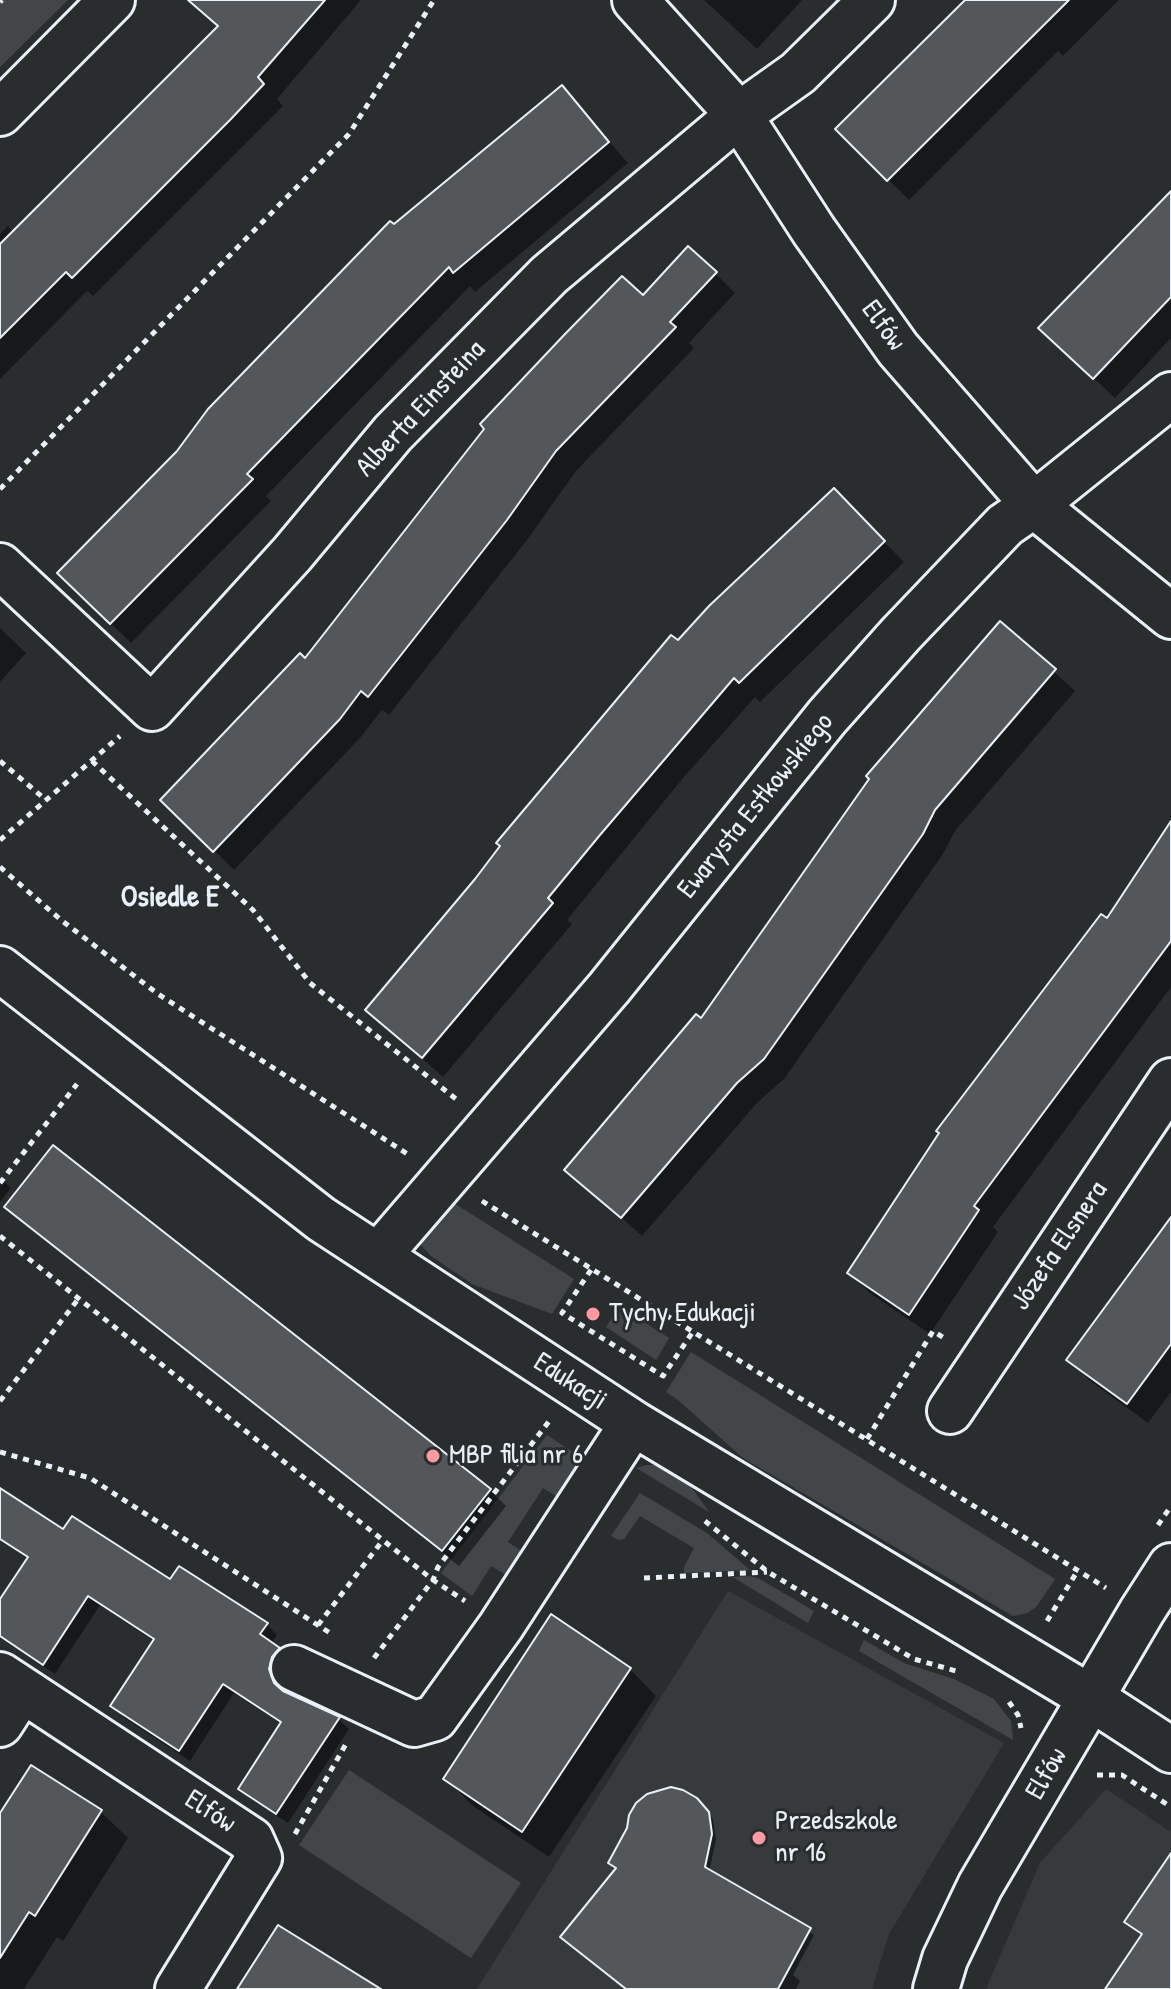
<!DOCTYPE html>
<html>
<head>
<meta charset="utf-8">
<style>
	body { margin:0 }
	canvas { display:block; background:#2a2d2e }
</style>
</head>
<body>
<canvas width="1171" height="1989"></canvas>
<script>
const g = document.querySelector('canvas').getContext('2d');
g.lineJoin = 'round';
function paint(path, color) { g.fillStyle = color; g.fill(path, 'evenodd'); }
const poly = rows => new Path2D(rows.map(r => 'M' + r).join(''));
function strokePath(path, color, width, dash) { g.strokeStyle = color; g.lineWidth = width; g.lineCap = dash ? 'butt' : 'round'; g.setLineDash(dash || []); g.stroke(path); }
function write(font, color, halo, rows, align = 'center') {
  g.font = font + ' "Patrick Hand",sans-serif'; g.lineWidth = 6; g.setLineDash([]); g.textBaseline = 'middle'; g.strokeStyle = halo; g.fillStyle = color; for (const [text, x, y, turn = 0] of rows) {
    g.save(); g.translate(x, y); g.rotate((+turn || 0) * Math.PI / 180); g.textAlign = isNaN(turn) ? turn : align; if (halo) g.strokeText(text, 0, 0); g.fillText(text, 0, 0); g.restore();
  }
}
paint(poly([
	[728,1591,1004,1743,889,1934,872,1989,477,1989],
	[1106,1789,1171,1832,1171,1989,986,1989,1040,1863]
]), '#363a3b');
paint(poly([
	[0,0,68,0,0,67],
	[446,1198,574,1279,552,1314,472,1284,431,1256,421,1245,422,1231],
	[619,1306,669,1338,656,1360,606,1327],
	[691,1352,1055,1579,1037,1606,1028,1613,1013,1616,743,1458,678,1400,666,1392],
	[547,1435,594,1466,567,1503,543,1488,508,1542,526,1554,511,1578,491,1566,472,1596,441,1573],
	[647,1465,659,1465,689,1484,709,1512,636,1468],
	[640,1493,707,1533,750,1570,684,1573,684,1567,694,1548,640,1516,624,1539,618,1540,611,1536],
	[749,1576,758,1578,814,1611,808,1623,733,1577],
	[864,1640,904,1663,954,1679,994,1699,1011,1721,1013,1740,859,1651],
	[349,1770,521,1883,471,1958,299,1845]
]), '#424648');
paint(poly([
	[232,0,361,0,277,99,283,106,93,296,87,291,0,379,0,234,8,226,14,233,221,26],
	[704,0,802,0,757,49],
	[968,0,1119,0,1063,56,1058,51,909,200,838,129],
	[562,88,628,163,475,292,470,286,266,496,271,501,131,643,59,573,394,227],
	[1171,194,1171,338,1115,398,1062,348],
	[715,273,735,293,689,343,694,348,576,471,527,540,389,715,382,710,360,738,234,870,163,800,305,661,643,298],
	[834,490,904,562,760,702,755,697,684,777,567,920,572,924,443,1077,368,1010],
	[1000,623,1075,691,955,831,943,854,784,1079,757,1103,642,1236,567,1169,701,1021],
	[0,628,26,653,0,682],
	[1171,823,1171,987,993,1227,998,1232,930,1334,870,1293,850,1273,1107,920],
	[0,1178,11,1188,0,1202],
	[7,1207,490,1490,506,1506,459,1566,23,1223],
	[1171,1222,1171,1392,1148,1423,1089,1380,1069,1360],
	[0,1491,64,1532,266,1624,277,1635,271,1644,289,1660,279,1682,283,1693,338,1719,349,1729,288,1823,251,1799,241,1788,282,1724,234,1693,190,1761,123,1717,113,1706,155,1642,100,1605,55,1674,0,1638,0,1603,29,1559,0,1541],
	[630,1669,656,1696,549,1857,473,1806,446,1779],
	[702,1805,713,1819,716,1840,709,1872,814,1935,793,1975,800,1981,796,1989,633,1989],
	[101,1812,128,1838,63,1941,57,1937,24,1989,0,1989,0,1817]
]), '#0007');
const building = poly([
	[188,0,325,0,258,77,264,84,230,120,72,278,66,272,0,338,0,244,218,26,188,0],
	[965,0,1069,0,887,181,835,129,965,0],
	[562,85,609,142,453,273,449,267,247,474,253,479,110,624,57,573,177,451,208,409,390,221,394,224,562,85],
	[1171,191,1171,297,1093,379,1038,328,1171,191],
	[688,246,717,272,670,322,676,327,556,451,507,520,368,697,361,691,340,719,213,852,160,800,300,653,305,658,484,429,480,424,565,334,622,276,643,295,688,246],
	[834,488,885,541,739,683,734,678,600,835,548,898,553,903,422,1058,365,1010,475,879,500,846,496,843,671,635,678,640,709,606,834,488],
	[1000,621,1056,669,935,810,923,834,764,1059,737,1083,621,1218,564,1170,696,1014,701,1018,869,779,866,776,1000,621],
	[1171,821,1171,941,974,1206,979,1210,909,1315,847,1273,939,1133,936,1131,1101,914,1107,918,1171,821],
	[53,1145,491,1489,442,1551,4,1207,53,1145],
	[1171,1217,1171,1344,1127,1404,1066,1360,1171,1217],
	[0,1488,63,1529,72,1516,170,1579,179,1566,268,1623,260,1634,280,1648,272,1657,269,1669,274,1683,283,1691,340,1717,276,1814,238,1789,281,1722,223,1684,179,1751,110,1706,154,1639,88,1596,43,1665,0,1636,0,1599,28,1557,0,1539,0,1488],
	[551,1614,631,1668,522,1832,443,1779,551,1614],
	[31,1765,102,1810,35,1916,29,1912,0,1958,0,1813,31,1765],
	[671,1787,683,1790,697,1798,709,1812,712,1834,705,1867,811,1928,778,1989,626,1989,560,1937,616,1868,608,1863,627,1828,629,1815,636,1803,647,1794,671,1787],
	[1171,1853,1171,1989,1105,1989,1142,1934,1124,1922,1171,1853],
	[278,1925,381,1989,237,1989,278,1925]
]);
paint(building, '#535759');
strokePath(building, '#e8f1f8', 2);
const minor = poly([
	[635,0,739,115,814,231,898,349,1034,505,1171,616],
	[0,113,112,0],
	[0,566,152,708,292,554,393,433,549,275,739,115,798,73,872,0],
	[0,969,321,1219,633,1423,1091,1698,1171,1750],
	[378,1256,609,988,827,717,901,634,1005,525,1034,505,1171,395],
	[950,1411,1171,1081],
	[294,1668,414,1724,435,1718,501,1626,633,1423],
	[0,1675,251,1840,259,1858,178,1989],
	[0,1724,22,1690],
	[936,1989,945,1959,980,1886,1142,1611,1171,1566]
]);
strokePath(minor, '#e8f1f8', 50);
strokePath(poly([
	[0,2,2,0],
	[0,489,349,134,434,0],
	[0,761,46,800],
	[92,761,253,910,310,983,456,1099],
	[0,840,120,736],
	[0,867,61,920,158,994,409,1155],
	[0,1183,77,1084],
	[482,1201,1106,1588],
	[0,1236,433,1580,465,1601],
	[591,1270,562,1313,663,1376,692,1333],
	[0,1401,79,1298],
	[867,1439,933,1331,947,1340],
	[0,1452,90,1478,330,1633],
	[705,1521,768,1572,914,1659,956,1671],
	[1158,1525,1171,1506],
	[644,1578,767,1572],
	[1047,1621,1078,1570],
	[318,1625,383,1540],
	[374,1658,433,1580,438,1567,550,1420],
	[1009,1702,1018,1715,1021,1728],
	[1097,1775,1122,1775,1171,1807],
	[295,1834,347,1742]
]), '#e8f1f8', 5, [6, 6]);
strokePath(minor, '#2a2d2e', 44);
for (const [x, y, r, color] of [
	[593,1314,8,"#ff9aa2"],
	[433,1456,8,"#ff9aa2"],
	[759,1838,8,"#ff9aa2"]
]) { const dot = new Path2D(); dot.arc(x, y, r, 0, 2 * Math.PI); g.fillStyle = color; g.fill(dot); strokePath(dot, '#2a2d2e', 3); }
write('28px', '#e8f1f8', '#2a2d2e', [
	["Elfów",883,326,54],
	["Alberta Einsteina",421,409,-47],
	["Ewarysta Estkowskiego",756,806,-51],
	["Józefa Elsnera",1060,1246,-56],
	["Edukacji",570,1382,33],
	["Elfów",1047,1774,-60],
	["Elfów",210,1812,33]
]);
write('28px', '#e8f1f8', '#2a2d2e', [
	["Tychy Edukacji",609,1314],
	["MBP filia nr 6",449,1456],
	["Przedszkole",775,1822],
	["nr 16",775,1854]
], 'left');
write('bold 30px', '#e8f1f8', '#2a2d2e', [
	["Osiedle E",170,898]
]);
</script>
</body>
</html>
